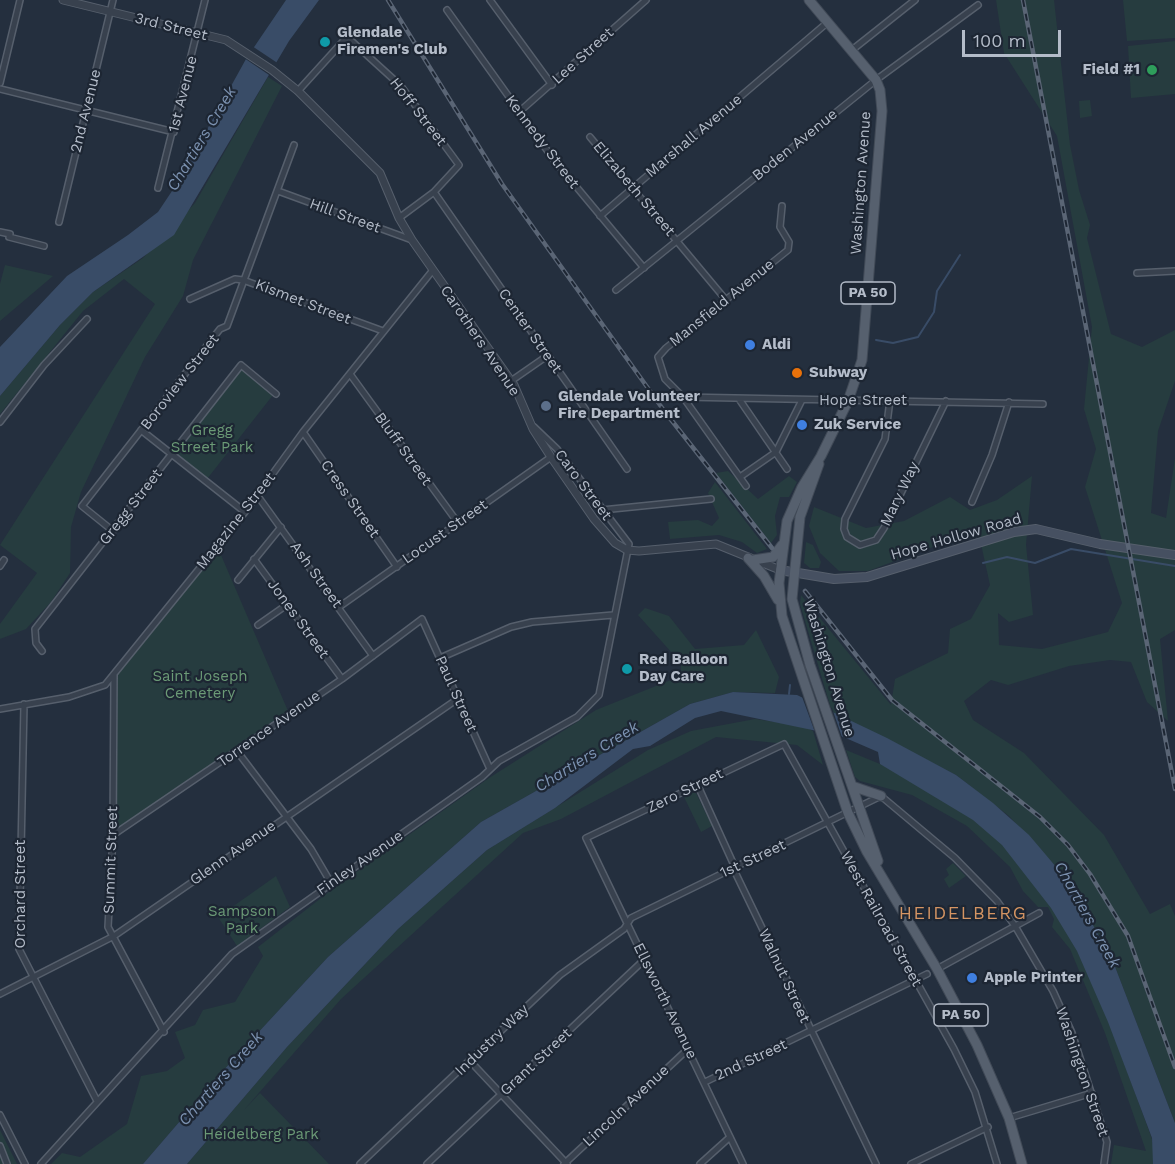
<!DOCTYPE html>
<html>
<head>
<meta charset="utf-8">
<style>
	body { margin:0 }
	#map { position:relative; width:1175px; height:1164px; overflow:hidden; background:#242f3e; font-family:"Work Sans",sans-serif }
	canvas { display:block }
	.scale { position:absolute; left:962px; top:30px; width:99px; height:27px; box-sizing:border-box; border:3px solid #b4bcc9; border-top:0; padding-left:8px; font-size:18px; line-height:21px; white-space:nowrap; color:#b4bcc9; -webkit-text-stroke:4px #1d2633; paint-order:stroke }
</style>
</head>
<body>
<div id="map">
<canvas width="1175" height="1164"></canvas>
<div class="scale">100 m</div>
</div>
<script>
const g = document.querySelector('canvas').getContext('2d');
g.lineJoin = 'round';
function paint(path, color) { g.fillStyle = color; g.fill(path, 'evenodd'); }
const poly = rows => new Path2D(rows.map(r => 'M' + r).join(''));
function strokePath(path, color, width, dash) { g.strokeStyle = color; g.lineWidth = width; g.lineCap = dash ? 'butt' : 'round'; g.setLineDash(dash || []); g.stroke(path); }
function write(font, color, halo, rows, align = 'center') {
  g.font = font + ' "Work Sans",sans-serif'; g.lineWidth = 4.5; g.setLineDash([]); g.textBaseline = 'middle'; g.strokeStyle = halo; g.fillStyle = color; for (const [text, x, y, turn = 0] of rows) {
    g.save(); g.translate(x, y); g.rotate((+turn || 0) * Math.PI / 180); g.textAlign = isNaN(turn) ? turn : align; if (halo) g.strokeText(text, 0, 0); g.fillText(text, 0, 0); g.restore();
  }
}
paint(poly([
	[996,0,1054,0,1070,145,1079,190,1090,225,1087,238,1111,334,1142,347,1175,330,1175,381,1158,431,1151,513,1166,518,1175,458,1175,630,1160,639,1168,721,1147,702,1131,662,1110,660,1069,666,1008,685,991,680,964,701,973,720,1024,753,1104,835,1150,914,1170,904,1175,916,1175,1123,1114,964,1093,925,1057,868,1009,816,956,775,832,712,800,604,801,595,891,705,895,679,948,653,950,629,971,619,990,585,979,535,957,538,868,571,839,571,820,553,809,526,814,507,866,528,904,521,950,497,970,510,997,500,1032,476,1026,545,1033,615,1009,622,998,613,999,645,1042,649,1108,632,1122,603,1085,487,1096,449,1084,409,1092,327,1057,136,1004,53],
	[1123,0,1175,0,1175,38,1127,41],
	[1175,41,1175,94,1131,98,1128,46],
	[268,77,282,86,193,260,183,296,145,357,81,492,71,527,70,573,51,602,26,629,0,639,0,624,37,573,0,545,155,304,124,279,83,311,0,414,0,396,60,325,93,292,143,258,195,203],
	[1090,100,1092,116,1080,118,1079,101],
	[5,265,53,276,0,321,0,284],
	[242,369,273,395,207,479,175,454],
	[728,471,758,499,789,476,797,482,789,497,780,497,775,516,777,535,771,543,716,473],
	[715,482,767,549,757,553,742,542,719,535,670,539,668,522,698,520,712,526,719,518,708,493],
	[806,542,813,545,821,562,819,568,810,568,804,563],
	[218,548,288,711,116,830,117,676],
	[645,608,669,616,695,649,744,645,756,630,779,677,775,693,733,692,690,704,481,822,328,957,230,1063,143,1164,51,1164,62,1153,80,1157,127,1124,141,1076,167,1071,185,1058,175,1032,195,1025,203,1010,235,1002,263,956,258,947,334,888,489,778,596,710,681,676,681,663,638,615],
	[755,719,803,726,813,731,823,765,797,745,716,737,561,819,523,833,341,999,244,1110,260,1093,329,1164,187,1164,287,1047,398,929,487,850,648,750,691,731],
	[846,750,926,783,980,820,1026,868,1066,921,1098,992,1152,1139,1156,1164,1111,1164,1114,1145,1146,1151,1105,1033,1070,949,1052,927,1054,919,1048,907,1038,907,1023,891,1010,867,967,826,912,795,860,781,855,777],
	[695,791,712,826,701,832,684,797],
	[953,863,966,876,949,888,944,879,949,875,946,869],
	[276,876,290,907,237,946,218,917],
	[0,1130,17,1164,0,1164]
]), '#263c3f');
paint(poly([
	[286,0,319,0,289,41,174,235,93,292,60,325,0,396,0,347,67,276,128,235,158,212,178,182,246,59],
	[733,692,797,695,887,738,956,775,993,803,1029,835,1057,868,1093,925,1114,964,1175,1123,1175,1164,1153,1164,1152,1138,1108,1022,1077,951,1051,908,1002,845,973,820,880,764,878,752,841,736,721,711,695,718,650,746,633,749,555,808,487,850,398,929,287,1047,187,1164,143,1164,230,1063,328,957,481,822,690,704]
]), '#394c67');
paint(poly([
	[252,46,279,64,272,77,244,58],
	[801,694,832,708,843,740,816,735]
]), '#242f3e');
strokePath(poly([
	[876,340,893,343,918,337,934,312,937,291,960,255],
	[983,563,1007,557,1035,563,1071,549,1175,566],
	[789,694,790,685]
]), '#394c67', 2);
const minor = poly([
	[490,0,552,85],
	[447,10,554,160,644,268],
	[852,50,915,0],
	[0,83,20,0],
	[0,89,174,132],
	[298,91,347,37,401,86,459,165,434,192,399,218],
	[519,112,646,0],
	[590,137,726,300],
	[158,188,205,0],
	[278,191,412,240],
	[434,192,627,469],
	[600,216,828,22],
	[59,222,113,0],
	[0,232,10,234],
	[9,237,44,246],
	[1137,273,1175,271],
	[616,290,876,80,978,5],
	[190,299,235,279,243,280,383,331],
	[350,374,458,523],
	[511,381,547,356],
	[683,397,1043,404],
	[739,399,787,469],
	[890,400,885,439,845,519,844,529,847,537,860,545,876,540,884,528,946,401],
	[0,422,44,365,87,319],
	[141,430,245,512],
	[303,432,397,567],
	[740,477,776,452,802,400],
	[746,486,683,397,665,379,658,357,666,348,788,250,789,242,780,227,782,206],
	[257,495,373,656],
	[972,502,992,455,1009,402],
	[602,510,711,499],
	[113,531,82,506,220,329,227,326,294,145],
	[254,559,342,679],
	[0,566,4,560],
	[238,580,281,527],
	[339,607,551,457],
	[258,625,288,604],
	[42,651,36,643,35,629,241,365,276,394],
	[440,658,511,627,532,622,613,615],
	[114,675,113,835,108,927,164,1032],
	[24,704,19,949,97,1101],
	[0,709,69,697,105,685,245,512,303,432,433,270],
	[237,751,311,849,331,883],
	[698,786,733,863,735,872,876,1164],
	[113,835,342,679,422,619,490,769],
	[937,969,1039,913],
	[0,994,114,936,459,698],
	[470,1061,567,1164],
	[705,1082,927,974],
	[0,1115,25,1164],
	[1009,1118,1092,1093],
	[0,1146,7,1164],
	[41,1164,232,954,482,777,499,761,577,717,599,695,629,544,557,449,534,427],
	[360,1164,560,975,624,929,631,918,881,796,955,858,997,901,1015,926,1053,991,1072,1033,1107,1142,1104,1164],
	[427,1164,645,959],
	[564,1164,688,1049],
	[700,1164,730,1137],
	[743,1164,586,838,784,744,954,1049,975,1092,997,1164],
	[911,1164,988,1127]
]);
const tertiary = poly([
	[63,0,226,40,272,70,298,91,380,173,399,218,412,240,514,385,533,429,551,457,594,519,615,543,627,550,639,551,716,544,780,570]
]);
const secondary = poly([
	[780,570,834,579,867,577,1014,532,1036,529,1100,544,1175,555]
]);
const primary = poly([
	[809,0,876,80,880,90,882,111,862,360,848,401,821,456,802,487,787,521,779,583,782,616,848,813,867,852,937,969,977,1045,1009,1118,1022,1164],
	[819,464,800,517,792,599,810,665,878,861],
	[748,558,764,576,778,600],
	[753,560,773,557,782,545],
	[852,786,881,796]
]);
strokePath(minor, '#565f6c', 8);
strokePath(tertiary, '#565f6c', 9);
strokePath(secondary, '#565f6c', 10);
strokePath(primary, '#414a57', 11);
strokePath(minor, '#38414e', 5);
strokePath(tertiary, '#38414e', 7);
strokePath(secondary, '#465061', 8);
strokePath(primary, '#56606e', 9);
const rail = poly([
	[388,0,502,184,665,412,772,548],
	[1023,0,1175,789],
	[805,591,892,700,1040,817,1068,845,1090,874,1128,936,1175,1067]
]);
strokePath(rail, '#5a6575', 4.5);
strokePath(rail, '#1d2633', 2, [7]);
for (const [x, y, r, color] of [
	[325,42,6,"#0f9aa8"],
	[1152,70,6,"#2e9e5b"],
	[750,345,6,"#3f7fe0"],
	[797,373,6,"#e8710a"],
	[546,406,6,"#5c6f8a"],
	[802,425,6,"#3f7fe0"],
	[627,669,6,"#0f9aa8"],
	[972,978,6,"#3f7fe0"]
]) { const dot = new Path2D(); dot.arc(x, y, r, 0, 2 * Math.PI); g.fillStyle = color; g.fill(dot); strokePath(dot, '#1d2633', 2); }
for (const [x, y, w] of [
	[868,293,54],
	[961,1015,54]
]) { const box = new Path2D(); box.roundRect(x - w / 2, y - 11, w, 22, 4.5); g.fillStyle = '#1d2633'; g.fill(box); strokePath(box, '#b4bcc9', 1.5); }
write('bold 14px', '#b4bcc9', null, [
	["PA 50",868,293],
	["PA 50",961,1015]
]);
write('15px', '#b4bcc9', '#1d2633', [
	["3rd Street",171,27,14],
	["Lee Street",583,56,-42],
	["1st Avenue",183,94,-76],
	["2nd Avenue",86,111,-76],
	["Hoff Street",418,112,52],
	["Marshall Avenue",694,136,-40],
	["Kennedy Street",542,142,53],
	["Boden Avenue",795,145,-39],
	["Washington Avenue",861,183,-86],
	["Elizabeth Street",634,189,50],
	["Hill Street",345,216,20],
	["Kismet Street",303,302,21],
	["Mansfield Avenue",722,303,-39],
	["Center Street",530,331,55],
	["Carothers Avenue",480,341,56],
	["Boroview Street",180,382,-52],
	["Hope Street",863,401],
	["Bluff Street",403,449,54],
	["Caro Street",583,485,53],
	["Mary Way",900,494,-64],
	["Cress Street",350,499,55],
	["Gregg Street",131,507,-52],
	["Magazine Street",236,521,-52],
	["Locust Street",445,532,-35],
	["Hope Hollow Road",956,537,-16],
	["Ash Street",316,575,54],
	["Jones Street",298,619,54],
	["Washington Avenue",829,668,73],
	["Paul Street",456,694,66],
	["Torrence Avenue",269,729,-35],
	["Zero Street",685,791,-26],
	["Glenn Avenue",233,853,-35],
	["1st Street",753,859,-25],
	["Summit Street",111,860,-88],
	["Finley Avenue",360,863,-35],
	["Orchard Street",21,894,-90],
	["West Railroad Street",881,919,61],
	["Walnut Street",784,976,65],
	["Ellsworth Avenue",665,1001,64],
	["Industry Way",492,1040,-44],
	["2nd Street",751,1060,-25],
	["Grant Street",536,1062,-43],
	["Washington Street",1082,1072,71],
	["Lincoln Avenue",626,1106,-43]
]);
write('bold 15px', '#b4bcc9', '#1d2633', [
	["Glendale",337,33],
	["Firemen's Club",337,50],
	["Field #1",1140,70,"right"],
	["Aldi",762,345],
	["Subway",809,373],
	["Glendale Volunteer",558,397],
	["Fire Department",558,414],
	["Zuk Service",814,425],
	["Red Balloon",639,660],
	["Day Care",639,677],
	["Apple Printer",984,978]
], 'left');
write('15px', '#6b9a76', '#1d2633', [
	["Gregg",212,431],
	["Street Park",212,448],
	["Saint Joseph",200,677],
	["Cemetery",200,694],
	["Sampson",242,912],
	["Park",242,929],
	["Heidelberg Park",261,1135]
]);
write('italic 16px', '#7c92b1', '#1d2633', [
	["Chartiers Creek",202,139,-59],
	["Chartiers Creek",587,757,-32],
	["Chartiers Creek",1087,915,61],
	["Chartiers Creek",221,1079,-49]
]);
g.letterSpacing = '1.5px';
write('18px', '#d59563', '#1d2633', [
	["HEIDELBERG",963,914]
]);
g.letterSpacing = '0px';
</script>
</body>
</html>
